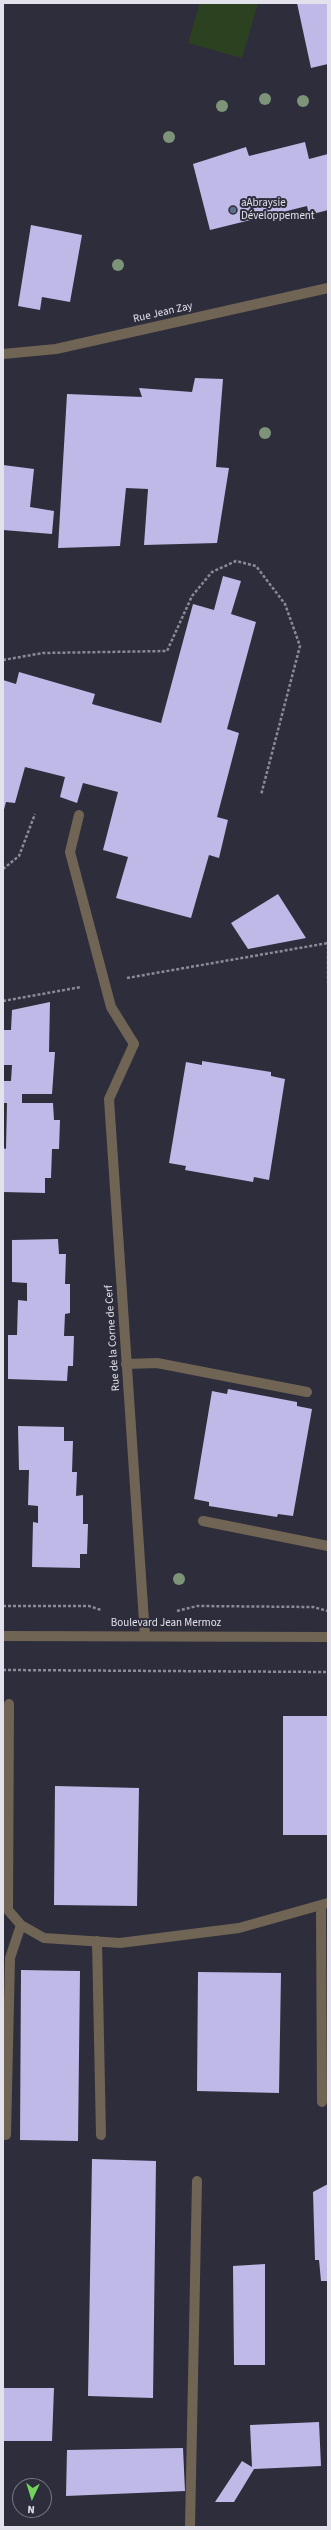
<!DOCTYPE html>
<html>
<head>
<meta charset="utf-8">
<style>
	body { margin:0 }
	#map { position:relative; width:331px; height:2530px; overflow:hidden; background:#2e2d3b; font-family:"Source Sans 3",sans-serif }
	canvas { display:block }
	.frame { position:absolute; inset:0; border:4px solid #e3e2ec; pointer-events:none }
	.north { position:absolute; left:12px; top:2478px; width:40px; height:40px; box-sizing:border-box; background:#2e2d3b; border:1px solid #767582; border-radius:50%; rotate:184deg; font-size:11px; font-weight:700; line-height:16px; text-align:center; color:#e3e2ec }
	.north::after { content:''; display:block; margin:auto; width:14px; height:18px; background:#71d35e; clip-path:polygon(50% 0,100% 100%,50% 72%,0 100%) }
</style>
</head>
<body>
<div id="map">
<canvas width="331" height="2530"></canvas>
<div class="frame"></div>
<div class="north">N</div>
</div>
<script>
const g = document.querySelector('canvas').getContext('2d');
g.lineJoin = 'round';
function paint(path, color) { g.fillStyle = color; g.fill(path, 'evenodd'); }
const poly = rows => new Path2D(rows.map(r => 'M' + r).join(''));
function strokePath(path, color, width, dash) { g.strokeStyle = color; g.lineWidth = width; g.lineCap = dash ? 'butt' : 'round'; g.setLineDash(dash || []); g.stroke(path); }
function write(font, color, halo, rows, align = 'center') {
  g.font = font + ' "Source Sans 3",sans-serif'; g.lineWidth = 4; g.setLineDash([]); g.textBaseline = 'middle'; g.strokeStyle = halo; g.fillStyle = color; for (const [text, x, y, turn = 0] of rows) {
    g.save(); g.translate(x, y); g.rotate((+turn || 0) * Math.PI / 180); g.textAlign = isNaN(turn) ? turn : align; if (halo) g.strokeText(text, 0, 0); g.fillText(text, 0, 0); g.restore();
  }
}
paint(poly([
	[200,3,258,3,242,58,188,43]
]), '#2b4120');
paint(poly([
	[297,3,328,3,328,64,311,68],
	[305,142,309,159,328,154,328,210,309,215,307,206,210,230,193,164,246,147,249,156],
	[31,225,82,235,70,302,42,297,40,310,18,306],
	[195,378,223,379,216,467,229,468,217,543,144,545,148,489,126,488,120,546,58,548,67,394,142,397,139,388,192,392],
	[3,465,34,469,30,507,54,511,52,534,3,530],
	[223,576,241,581,231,614,256,622,227,729,239,733,217,817,228,820,219,858,209,855,191,918,116,898,128,857,103,850,118,792,83,783,77,803,60,797,65,777,25,767,15,803,6,802,3,813,3,680,16,684,19,672,95,694,92,704,161,723,193,604,214,610],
	[278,894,306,938,248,949,231,923],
	[50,1002,49,1052,55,1052,52,1094,22,1094,22,1103,53,1103,54,1120,60,1120,59,1149,52,1149,51,1178,45,1178,45,1193,3,1192,3,1148,6,1149,7,1103,3,1103,3,1081,11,1081,12,1065,3,1065,3,1030,11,1030,12,1010],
	[202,1061,271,1072,271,1076,285,1079,269,1180,254,1177,253,1182,185,1170,186,1166,169,1163,186,1062,202,1065],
	[58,1239,59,1254,66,1254,65,1284,70,1284,70,1313,65,1314,64,1336,74,1336,73,1366,68,1366,67,1381,8,1379,8,1335,17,1335,18,1300,27,1301,27,1283,12,1282,12,1240],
	[228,1389,297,1402,297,1406,312,1409,293,1516,278,1514,277,1517,209,1506,209,1502,194,1499,212,1391,227,1394],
	[18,1426,64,1427,64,1441,73,1441,72,1472,77,1472,76,1496,83,1495,83,1524,88,1524,87,1554,80,1554,80,1568,32,1567,33,1522,38,1523,38,1506,28,1505,29,1470,19,1470],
	[283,1716,328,1716,328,1835,283,1835],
	[55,1786,139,1788,137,1906,54,1905],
	[21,1970,80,1971,78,2141,20,2140],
	[198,1972,281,1973,279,2093,197,2091],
	[92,2159,156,2161,153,2398,88,2396],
	[328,2184,328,2281,321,2281,319,2260,315,2260,313,2192],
	[265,2264,265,2365,234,2365,233,2266],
	[3,2388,54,2388,52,2441,3,2441],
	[319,2422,321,2466,254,2469,234,2502,215,2502,242,2461,252,2467,250,2425],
	[183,2448,185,2491,66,2496,67,2450]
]), '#beb9e7');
strokePath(poly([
	[3,660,43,653,167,651,192,596,212,572,236,561,256,566,285,604,300,646,261,795],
	[3,869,19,856,35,814],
	[328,941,328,983],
	[127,978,328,943],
	[3,1001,81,987],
	[3,1606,89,1606,101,1610],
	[177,1611,197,1606,313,1607,328,1611],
	[3,1670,328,1672]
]), '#8b8a96', 2.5, [3, 2]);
strokePath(poly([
	[79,815,70,852,111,1007,134,1044],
	[126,1364,157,1363,307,1392],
	[203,1521,328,1546],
	[190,2527,197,2181]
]), '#706554', 10);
strokePath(poly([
	[3,354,56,349,328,288],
	[134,1044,109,1099,145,1636],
	[3,1636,328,1637],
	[9,1704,8,1910,21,1925,44,1938,120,1943,239,1928,328,1903],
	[321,1907,322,2102],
	[97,1941,101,2135],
	[6,2135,10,1958,21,1925]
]), '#706554', 10);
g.fillStyle = '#7d9478';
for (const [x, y] of [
	[265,99],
	[303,101],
	[222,106],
	[169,137],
	[118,265],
	[265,433],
	[179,1579]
]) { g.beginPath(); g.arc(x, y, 6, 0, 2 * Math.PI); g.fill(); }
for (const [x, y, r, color] of [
	[233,210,4,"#5c6f8a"]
]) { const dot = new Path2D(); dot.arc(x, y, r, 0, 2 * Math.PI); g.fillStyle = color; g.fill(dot); strokePath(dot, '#2e2d3b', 1.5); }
write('11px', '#e3e2ec', '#2e2d3b', [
	["aAbraysie",241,204],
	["Développement",241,217]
], 'left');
write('11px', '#e3e2ec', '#2e2d3b', [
	["Rue Jean Zay",163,313,-13],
	["Rue de la Corne de Cerf",113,1338,-94],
	["Boulevard Jean Mermoz",166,1624]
]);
</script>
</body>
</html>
